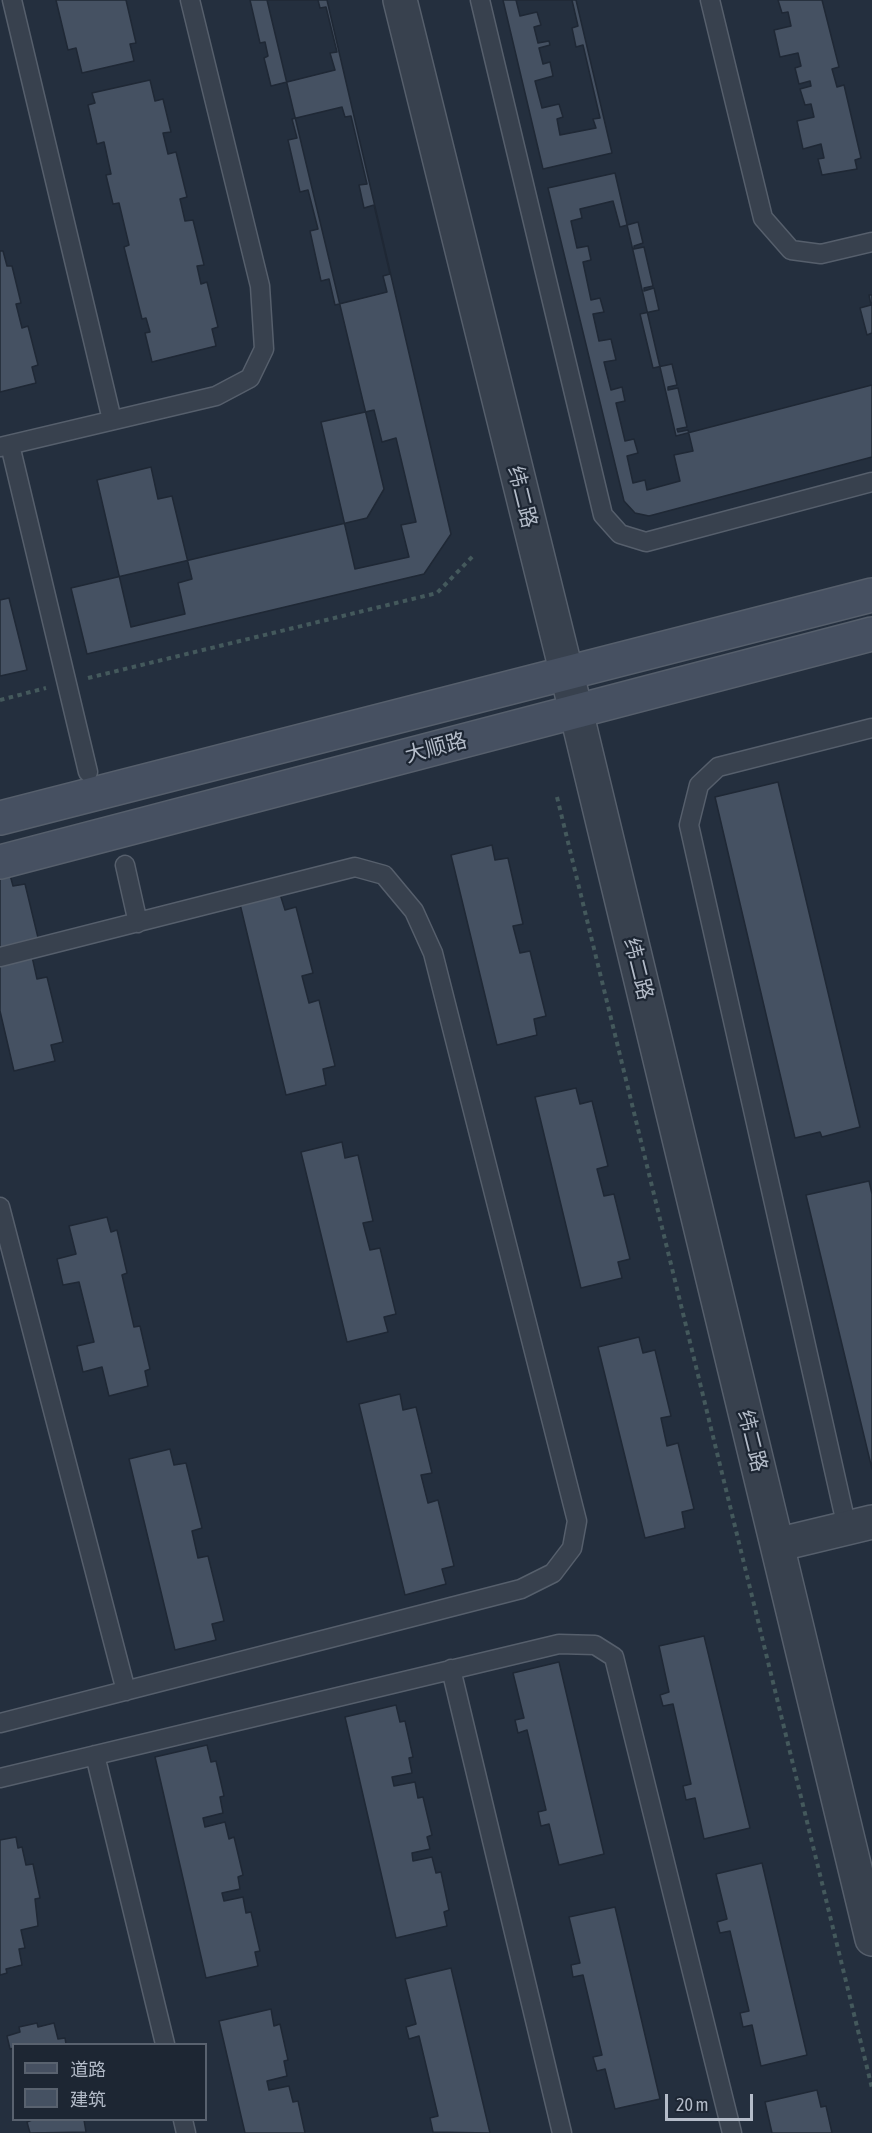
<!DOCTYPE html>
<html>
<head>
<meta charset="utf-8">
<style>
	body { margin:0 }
	#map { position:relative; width:872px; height:2133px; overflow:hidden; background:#242f3e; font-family:"Asap Condensed","Noto Sans SC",sans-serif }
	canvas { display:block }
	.legend { position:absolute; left:12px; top:2043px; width:195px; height:78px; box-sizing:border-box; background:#1d2633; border:2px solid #59626f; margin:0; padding:8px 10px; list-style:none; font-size:18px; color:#b4bcc9 }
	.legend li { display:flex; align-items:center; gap:12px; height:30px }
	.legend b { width:30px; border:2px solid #59626f }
	.scale { position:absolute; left:665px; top:2094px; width:88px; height:27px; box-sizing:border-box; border:3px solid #b4bcc9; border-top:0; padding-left:8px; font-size:18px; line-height:21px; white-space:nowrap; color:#b4bcc9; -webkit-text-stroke:4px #1d2633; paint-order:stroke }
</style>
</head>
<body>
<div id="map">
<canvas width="872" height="2133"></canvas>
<ul class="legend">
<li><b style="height:8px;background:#465061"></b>道路</li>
<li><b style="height:16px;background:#455162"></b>建筑</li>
</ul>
<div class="scale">20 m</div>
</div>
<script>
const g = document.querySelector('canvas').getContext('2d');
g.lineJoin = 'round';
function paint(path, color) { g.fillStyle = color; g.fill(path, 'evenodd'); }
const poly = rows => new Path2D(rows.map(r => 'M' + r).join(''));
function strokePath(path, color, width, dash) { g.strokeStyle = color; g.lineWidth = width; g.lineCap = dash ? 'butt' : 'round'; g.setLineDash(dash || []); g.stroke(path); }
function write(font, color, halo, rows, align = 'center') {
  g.font = font + ' "Asap Condensed","Noto Sans SC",sans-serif'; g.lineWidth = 4.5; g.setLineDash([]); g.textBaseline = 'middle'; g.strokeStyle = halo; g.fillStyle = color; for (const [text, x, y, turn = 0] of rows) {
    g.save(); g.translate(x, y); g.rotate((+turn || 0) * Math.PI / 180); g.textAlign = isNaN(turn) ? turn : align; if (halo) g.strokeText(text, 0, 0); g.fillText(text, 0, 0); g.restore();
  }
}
const building = poly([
	[56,0,126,0,136,43,130,44,134,61,82,73,76,48,68,50,56,0],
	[250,0,318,0,320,8,326,7,337,52,330,53,335,70,271,86,264,58,268,56,265,42,260,43,250,0],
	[267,0,327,0,451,534,424,574,87,654,71,588,367,518,384,489,267,0],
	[503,0,576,0,612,153,543,169,503,0],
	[516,0,572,0,578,26,572,28,576,47,583,45,600,118,593,119,596,128,560,135,557,119,563,117,559,104,542,108,535,81,553,76,550,62,543,64,539,48,550,45,549,41,538,43,534,27,541,25,537,12,520,16,516,0],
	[778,0,822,0,839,67,832,69,837,87,844,85,861,158,855,160,857,169,822,175,818,159,824,158,821,144,803,149,797,121,814,117,811,104,805,105,800,89,811,86,810,81,799,84,795,68,801,66,798,53,780,57,774,30,791,26,788,12,782,13,778,0],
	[150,80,155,101,163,99,171,132,163,133,168,154,176,152,187,197,180,199,185,221,193,220,204,265,197,266,201,284,207,282,218,327,212,329,216,346,152,362,145,333,150,332,146,318,142,319,124,247,129,245,119,203,113,204,106,175,111,174,104,142,97,144,88,105,95,103,92,93,150,80],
	[342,107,345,117,351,116,367,184,359,185,364,208,374,205,390,274,383,276,387,292,335,305,329,279,321,281,310,231,318,229,308,190,300,192,288,140,297,138,292,119,342,107],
	[615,173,676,436,872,385,872,457,649,516,635,513,624,501,548,188,615,173],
	[613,201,620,227,638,222,643,243,634,246,634,249,644,247,653,286,644,288,644,291,654,288,659,310,640,314,653,368,672,364,677,385,668,387,668,390,678,388,687,427,677,429,678,432,688,430,693,451,674,455,680,481,647,490,645,480,633,483,627,456,638,453,634,439,625,441,616,403,625,401,622,387,611,390,604,362,616,360,611,339,599,341,593,314,604,312,600,298,591,300,583,262,591,260,588,246,577,248,571,221,582,218,580,209,613,201],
	[0,251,3,251,7,266,12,266,21,303,16,304,22,328,28,326,38,365,32,367,36,383,0,392,0,251],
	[869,295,872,295,872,333,867,335,860,308,871,305,869,295],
	[374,410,382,442,396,438,416,522,401,525,409,557,355,569,321,422,374,410],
	[151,467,158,499,172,496,192,579,178,583,185,614,131,627,97,480,151,467],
	[9,598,27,670,0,676,0,600,9,598],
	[778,782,860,1127,822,1137,820,1132,795,1138,715,797,778,782],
	[492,845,495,860,508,858,523,924,513,926,520,953,530,951,546,1016,534,1019,537,1035,497,1045,451,855,492,845],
	[9,871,13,886,25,884,41,950,31,952,37,979,47,977,63,1042,51,1045,55,1061,14,1071,0,1011,0,873,9,871],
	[280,894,285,910,296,907,313,973,302,976,309,1003,319,1000,335,1066,323,1069,326,1085,286,1095,240,904,280,894],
	[576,1088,580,1104,592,1101,608,1166,597,1169,604,1196,614,1194,630,1259,618,1262,622,1278,581,1288,535,1097,576,1088],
	[342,1142,345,1158,358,1155,373,1221,363,1223,370,1250,380,1248,396,1314,384,1317,388,1332,347,1342,301,1152,342,1142],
	[869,1181,872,1194,872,1469,806,1195,869,1181],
	[107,1217,111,1232,117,1230,127,1273,122,1275,134,1327,140,1326,150,1369,145,1371,148,1386,109,1396,102,1367,83,1372,77,1346,94,1342,79,1282,63,1285,57,1259,76,1254,69,1226,107,1217],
	[639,1337,643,1353,655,1350,671,1416,661,1418,667,1446,678,1443,694,1509,682,1512,685,1528,645,1538,598,1347,639,1337],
	[400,1394,403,1410,416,1407,432,1473,421,1475,428,1503,438,1500,454,1566,442,1569,446,1584,405,1595,359,1404,400,1394],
	[170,1449,174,1465,186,1463,202,1528,192,1531,198,1558,208,1556,224,1621,212,1624,216,1640,175,1650,129,1459,170,1449],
	[704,1636,750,1828,704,1839,695,1798,686,1800,683,1786,691,1784,673,1704,663,1706,660,1695,669,1692,659,1646,704,1636],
	[559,1662,604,1854,559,1865,549,1824,541,1826,538,1812,546,1810,527,1730,518,1733,515,1720,524,1718,513,1673,559,1662],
	[396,1705,400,1722,405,1721,413,1757,409,1758,412,1773,392,1777,394,1786,415,1782,418,1798,423,1797,432,1835,427,1837,430,1849,412,1853,413,1861,432,1857,436,1873,441,1872,449,1910,444,1912,447,1926,396,1938,345,1717,396,1705],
	[207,1745,211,1762,216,1761,224,1796,220,1797,223,1813,203,1818,205,1827,225,1822,229,1839,234,1837,243,1875,238,1877,240,1889,222,1893,224,1901,243,1897,246,1913,251,1912,260,1951,255,1952,258,1966,206,1978,155,1757,207,1745],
	[16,1837,18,1848,22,1847,26,1865,33,1864,40,1898,35,1899,38,1926,21,1930,25,1948,19,1949,22,1965,6,1969,7,1973,0,1975,0,1840,16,1837],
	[762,1863,807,2055,761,2066,752,2025,743,2027,740,2013,749,2011,730,1931,720,1933,717,1922,727,1919,716,1874,762,1863],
	[615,1907,660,2099,615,2109,605,2069,597,2071,593,2057,602,2055,583,1975,573,1977,571,1965,580,1963,569,1917,615,1907],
	[451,1968,490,2133,433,2132,430,2118,438,2116,419,2036,409,2039,406,2027,416,2024,405,1979,451,1968],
	[271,2009,274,2026,280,2024,288,2060,284,2061,287,2076,267,2081,269,2090,289,2086,293,2102,298,2101,305,2133,245,2133,219,2021,271,2009],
	[37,2023,38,2027,54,2023,58,2039,65,2038,66,2044,14,2044,14,2048,10,2049,7,2036,20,2032,19,2027,37,2023],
	[817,2090,821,2107,826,2106,832,2133,772,2133,765,2102,817,2090],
	[32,2120,84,2120,86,2132,30,2133,27,2122,32,2120]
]);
paint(building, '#455162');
strokePath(building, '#1f2835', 1.5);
const lane = poly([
	[12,0,112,420],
	[480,0,603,515,620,534,646,542,872,482],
	[710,0,763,218,791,250,821,254,872,242],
	[10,445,88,772],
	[0,447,216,396,250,378,264,349,260,286,190,0],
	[125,865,138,923],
	[0,957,355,867,384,875,414,911,433,953,577,1521,572,1548,553,1573,521,1589,0,1723],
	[0,1207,126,1691],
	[847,1528,689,825,699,785,718,767,872,728],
	[451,1669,562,2133],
	[95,1755,165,2044],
	[0,1778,559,1644,595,1645,614,1657,732,2133],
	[183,2120,186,2133]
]);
const street = poly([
	[400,0,576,711,872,1939],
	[793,1541,872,1522]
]);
const secondary = poly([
	[0,818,872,595],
	[0,862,872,634]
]);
strokePath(lane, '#565f6c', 21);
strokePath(street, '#565f6c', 36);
strokePath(secondary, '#565f6c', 36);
strokePath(poly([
	[88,678,437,593,474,555],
	[0,700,46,688],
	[557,797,872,2088]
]), '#44595c', 4, [4.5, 4.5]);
strokePath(lane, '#38414e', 18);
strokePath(street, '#38414e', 33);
strokePath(secondary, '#465061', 33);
write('21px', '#b4bcc9', '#1d2633', [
	["纬二路",522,497,76],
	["大顺路",436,748,-15],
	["纬二路",638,969,76],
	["纬二路",752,1441,76]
]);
</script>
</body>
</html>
